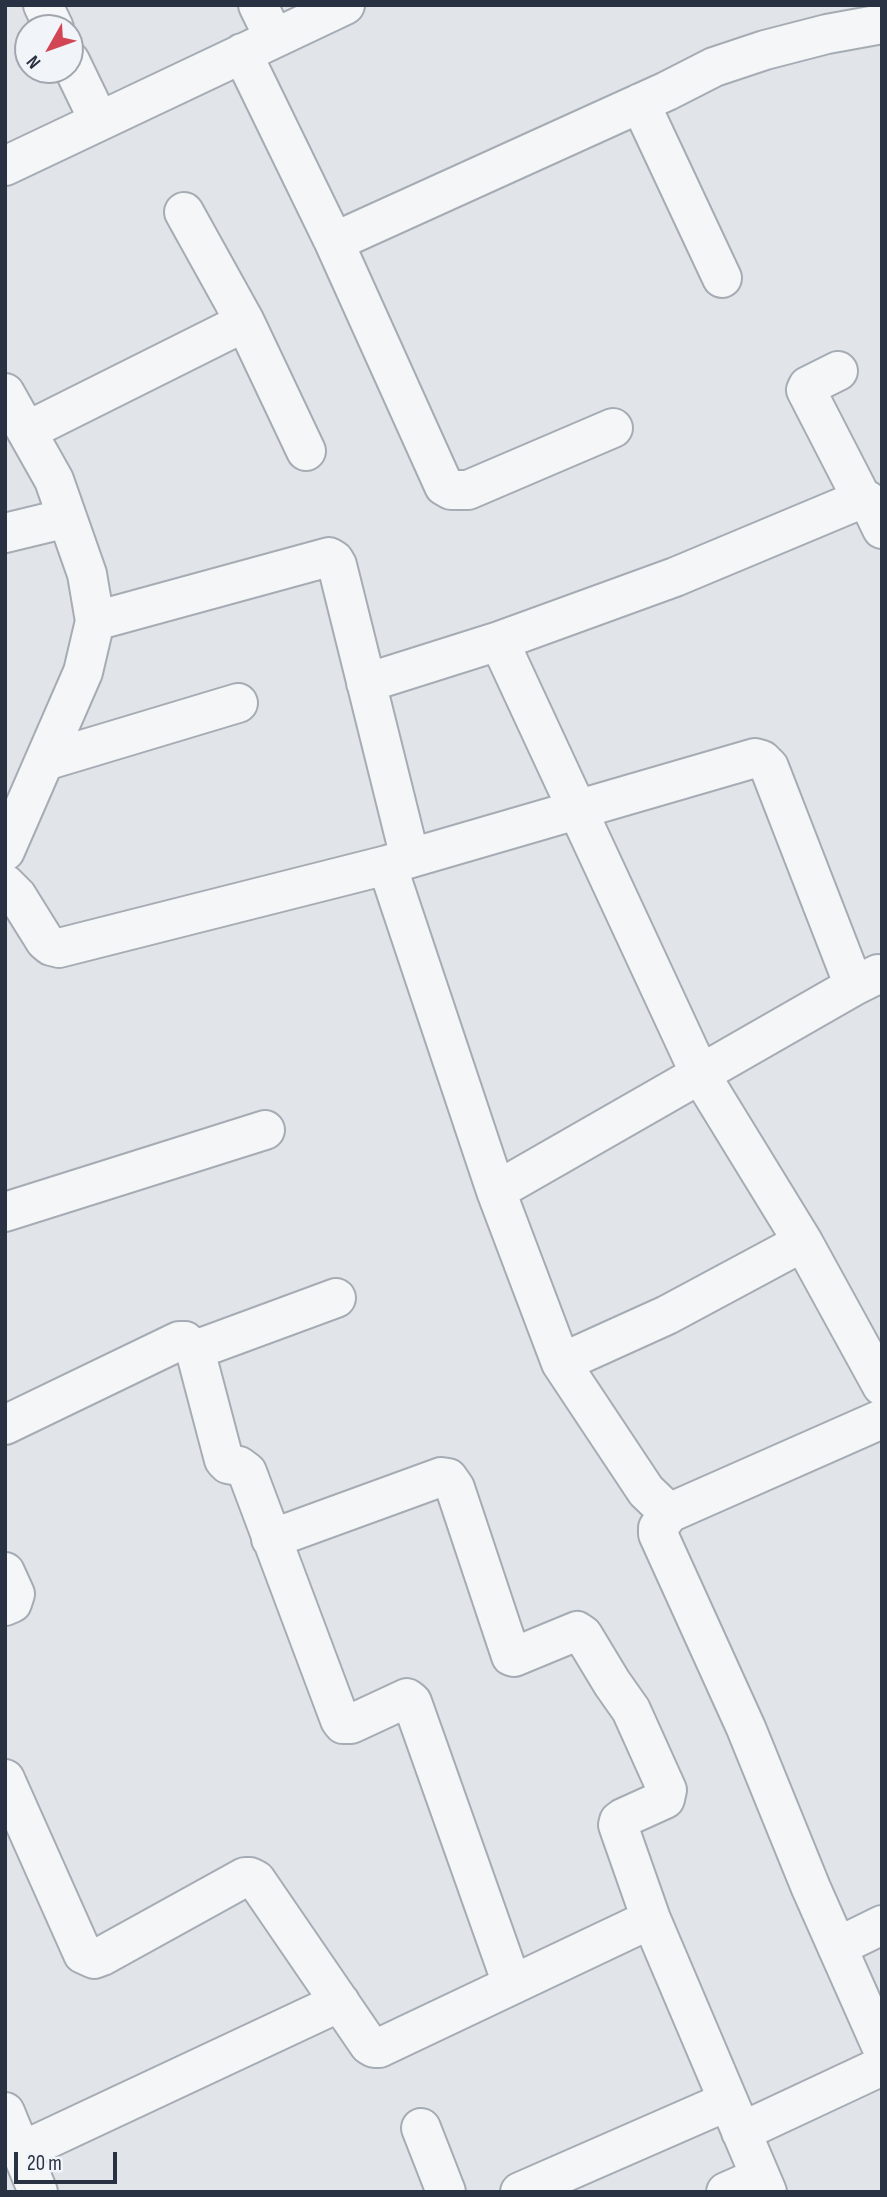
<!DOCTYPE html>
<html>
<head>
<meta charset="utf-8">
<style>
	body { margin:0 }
	#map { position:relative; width:887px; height:2197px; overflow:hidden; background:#e1e5ea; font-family:"Sofia Sans Condensed",sans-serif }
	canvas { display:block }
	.frame { position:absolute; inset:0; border:7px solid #293242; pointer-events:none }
	.north { position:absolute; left:14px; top:14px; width:70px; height:70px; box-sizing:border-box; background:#f1f4f8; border:2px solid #a1a6af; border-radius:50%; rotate:230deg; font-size:19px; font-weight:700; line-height:28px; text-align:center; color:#293242 }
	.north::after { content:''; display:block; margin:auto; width:24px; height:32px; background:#d14555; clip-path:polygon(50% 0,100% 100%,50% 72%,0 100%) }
	.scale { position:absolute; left:14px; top:2152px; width:103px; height:32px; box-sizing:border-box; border:4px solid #293242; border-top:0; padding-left:9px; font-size:21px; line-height:24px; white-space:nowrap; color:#293242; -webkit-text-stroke:5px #f1f4f8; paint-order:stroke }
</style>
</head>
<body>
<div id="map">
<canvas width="887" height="2197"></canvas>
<div class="frame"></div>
<div class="north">N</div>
<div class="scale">20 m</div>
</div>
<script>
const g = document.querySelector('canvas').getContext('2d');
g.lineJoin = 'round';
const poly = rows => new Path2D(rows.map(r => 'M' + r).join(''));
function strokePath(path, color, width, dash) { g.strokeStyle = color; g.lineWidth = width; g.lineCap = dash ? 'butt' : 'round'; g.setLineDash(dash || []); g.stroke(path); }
const minor = poly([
	[43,5,54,28],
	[258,5,274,38],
	[242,53,334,242,444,486,451,490,468,490,613,428],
	[70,61,99,121],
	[640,103,722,278],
	[5,166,345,5],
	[184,212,245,322,306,451],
	[334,242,667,91,714,67,765,50,827,34,882,24],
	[838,371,808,386,806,390,862,499],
	[5,393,54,480,87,574,95,621,83,672,5,851],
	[27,431,245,322],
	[5,533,67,518],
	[95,621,329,557,334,560,337,565,410,858],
	[499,641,700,1074,803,1242,882,1386],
	[366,683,499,641,675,577,859,500,867,500,869,502,882,529],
	[45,761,238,703],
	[387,865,496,1191,561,1363,667,1315,803,1242],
	[5,884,17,896,45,941,51,946,59,948,387,865,755,758,762,760,769,767,854,986],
	[496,1191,854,986,878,974,882,975],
	[5,1212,265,1130],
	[195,1350,336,1298],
	[561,1363,646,1491,669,1513],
	[882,1419,669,1513,658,1528,658,1534,746,1728,811,1888,882,2048],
	[5,1425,179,1341,185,1341,195,1350,224,1460,228,1464,239,1466,247,1472,340,1720,343,1724,351,1724,407,1698,412,1702,512,1984],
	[271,1539,441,1477,448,1478,455,1488,511,1656,514,1657,577,1631,583,1635,612,1683,631,1710,667,1790,665,1799,623,1818,619,1821,618,1825,651,1919,767,2192],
	[5,1572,15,1594,12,1603,5,1606],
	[5,1779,83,1954,94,1959,102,1956,245,1877,250,1877,256,1880,369,2045,374,2048,379,2048,651,1919],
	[837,1947,882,1925],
	[5,2112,38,2192],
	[421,2128,446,2192],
	[741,2132,882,2066],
	[22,2151,340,2002],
	[520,2192,728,2101],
	[726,2192,760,2177]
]);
strokePath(minor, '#a6acb4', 42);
strokePath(minor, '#f4f6f8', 38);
</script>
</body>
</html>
